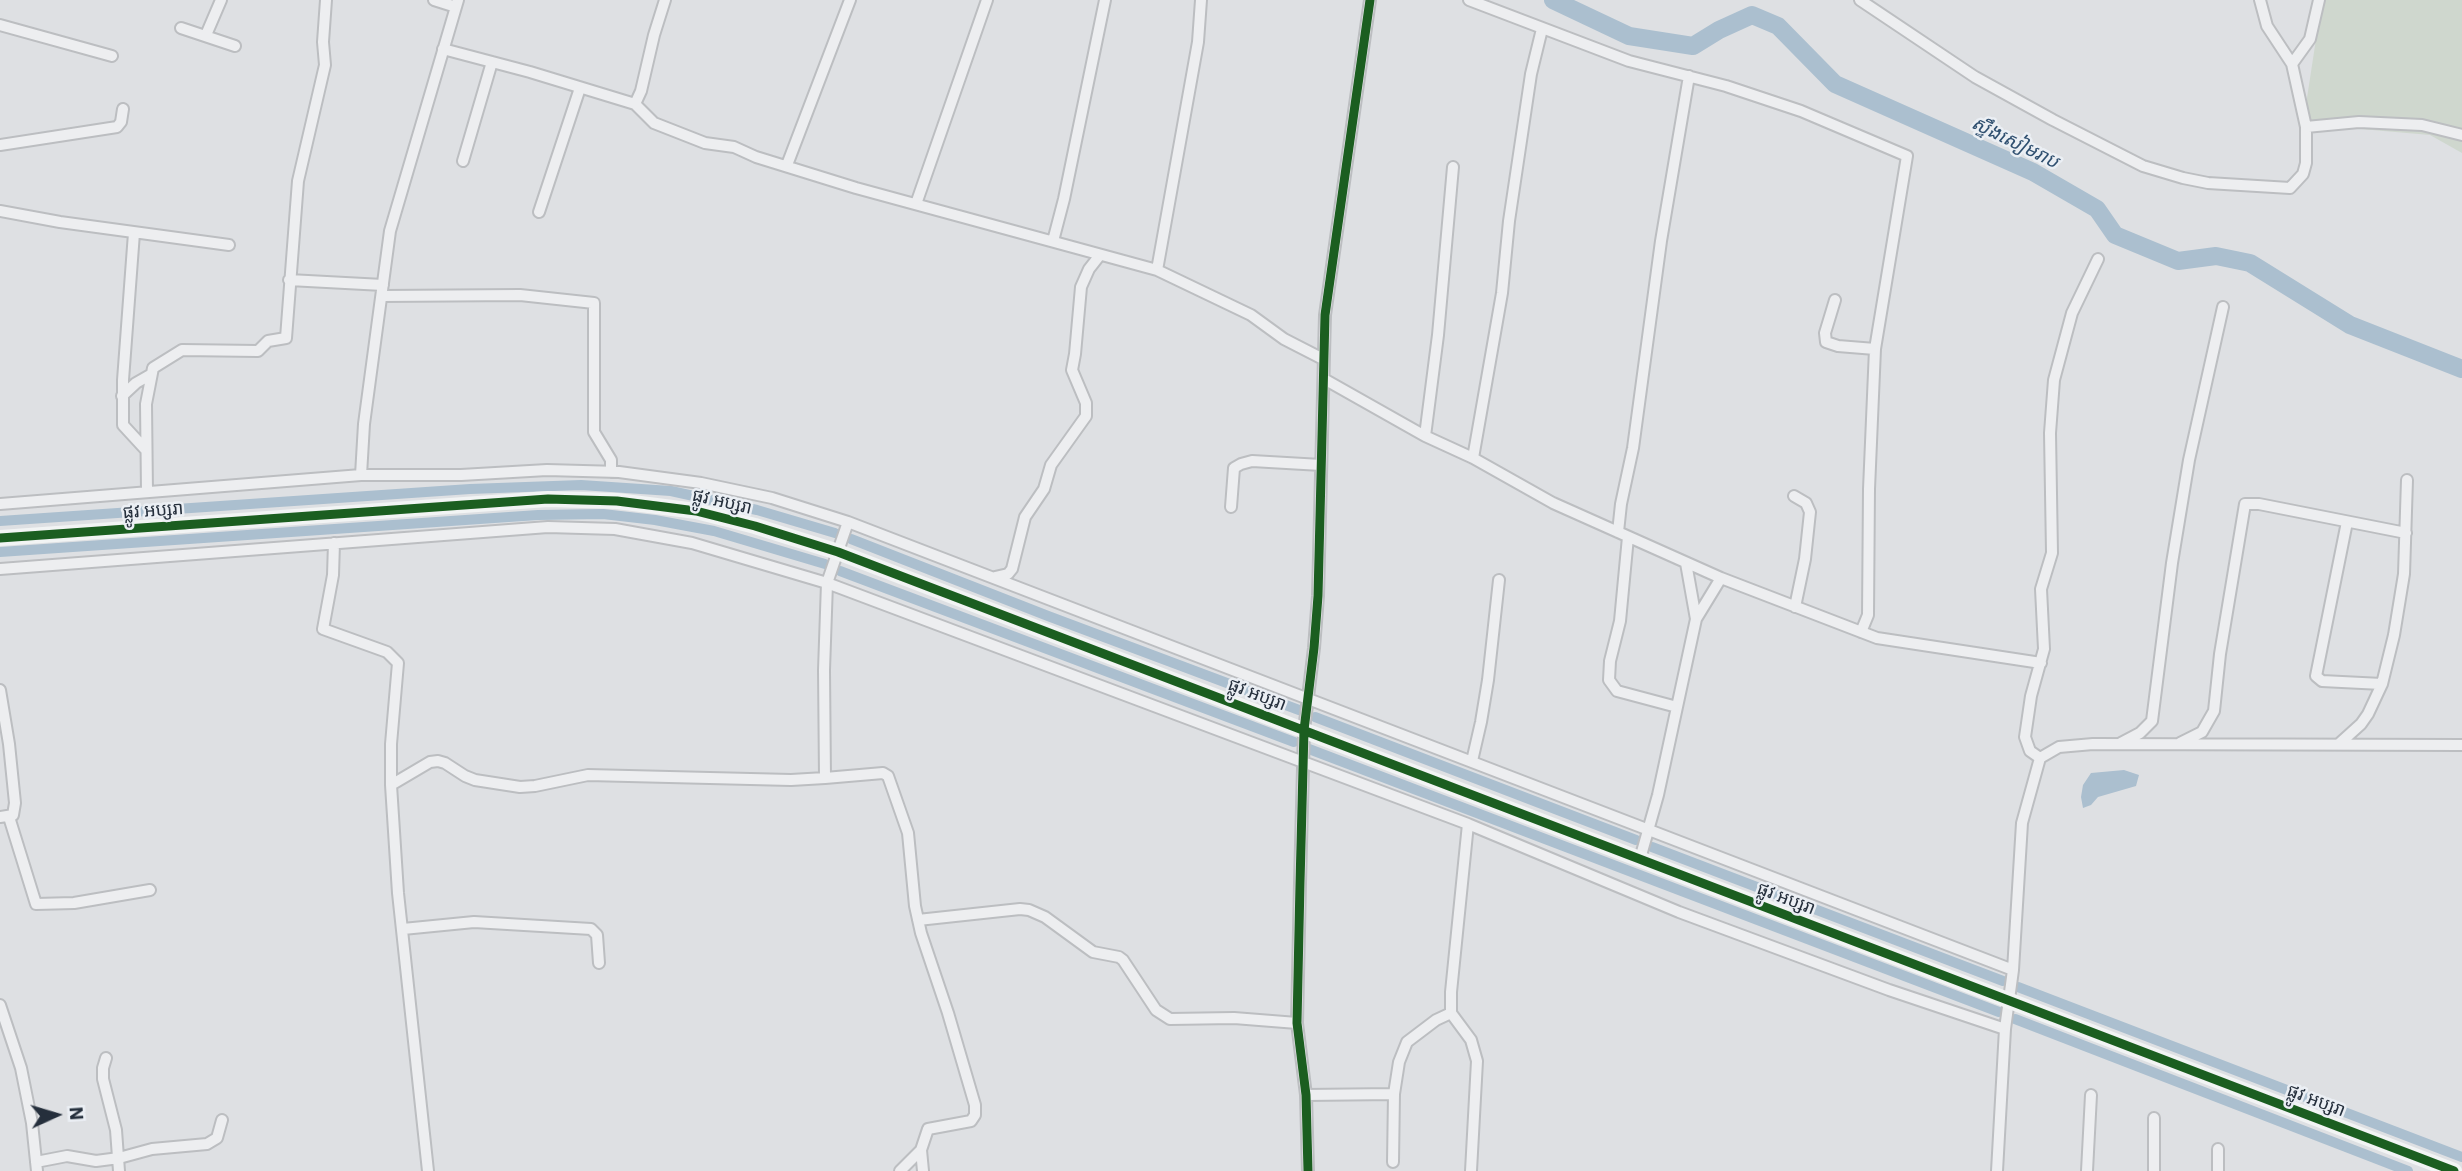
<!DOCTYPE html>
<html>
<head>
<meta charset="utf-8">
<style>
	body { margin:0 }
	#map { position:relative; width:2462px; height:1171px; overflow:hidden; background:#dee0e3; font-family:"IBM Plex Sans",sans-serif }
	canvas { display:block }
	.north { position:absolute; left:21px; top:1080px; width:70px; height:70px; -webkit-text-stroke:5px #ebeff4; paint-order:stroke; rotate:86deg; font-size:19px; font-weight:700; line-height:28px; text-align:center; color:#252f3c }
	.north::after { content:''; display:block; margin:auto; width:24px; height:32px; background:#252f3c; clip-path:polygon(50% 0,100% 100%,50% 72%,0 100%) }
</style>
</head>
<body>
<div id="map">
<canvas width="2462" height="1171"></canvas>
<div class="north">N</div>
</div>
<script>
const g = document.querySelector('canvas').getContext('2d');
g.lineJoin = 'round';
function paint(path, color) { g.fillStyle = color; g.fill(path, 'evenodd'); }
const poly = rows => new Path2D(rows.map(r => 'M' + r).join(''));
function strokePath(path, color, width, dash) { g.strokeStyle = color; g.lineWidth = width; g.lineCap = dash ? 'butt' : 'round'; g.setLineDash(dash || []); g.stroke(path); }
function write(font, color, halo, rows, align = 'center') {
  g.font = font + ' "IBM Plex Sans","Noto Sans Khmer",sans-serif'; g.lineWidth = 5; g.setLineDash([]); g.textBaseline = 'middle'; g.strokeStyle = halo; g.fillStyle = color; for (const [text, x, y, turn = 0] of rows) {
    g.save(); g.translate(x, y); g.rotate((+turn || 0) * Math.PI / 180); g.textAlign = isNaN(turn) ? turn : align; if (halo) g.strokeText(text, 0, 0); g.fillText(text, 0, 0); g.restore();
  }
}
paint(poly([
	[2322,0,2462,0,2462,153,2430,135,2303,124]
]), '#cfd7ce');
paint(poly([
	[2124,770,2139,775,2136,786,2098,797,2091,805,2083,808,2081,797,2083,785,2091,773]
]), '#abbfcf');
strokePath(poly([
	[0,521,470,489,581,485,671,491,757,510,835,533],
	[851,539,1048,616,1299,710],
	[0,552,538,515,603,514,655,520,714,531,825,564],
	[840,571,1294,742],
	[1315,717,1636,840],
	[1309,749,1999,1012],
	[1652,847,2003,981],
	[2018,987,2462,1157],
	[2015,1019,2408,1171]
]), '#abbfcf', 10);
strokePath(poly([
	[1553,0,1629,36,1693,46,1719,30,1752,15,1778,26,1835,84,2033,172,2097,209,2115,235,2178,261,2216,256,2250,263,2350,325,2462,369]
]), '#abbfcf', 18);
const street = poly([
	[434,0,456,7],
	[1469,0,1629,61,1726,86,1801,111,1907,156,1875,349,1869,489,1868,615,1861,632],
	[1860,0,1975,77,2053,120,2143,166,2183,178,2208,183,2290,188,2303,174,2306,163,2306,127,2359,122,2422,125,2462,135],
	[2260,0,2267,26,2292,64],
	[0,25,112,56],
	[181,28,235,46],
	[206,35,221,0],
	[443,49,530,72,635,104,654,123,705,143,734,147,756,157,856,188,1157,270,1251,315,1284,339,1323,359],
	[635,104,641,91,654,35,665,0],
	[2306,127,2292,64,2310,39,2319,0],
	[0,145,117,127,121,122,123,109],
	[463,161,492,62],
	[787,165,850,0],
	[916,204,987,0],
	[0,211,60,222,229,245],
	[539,212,580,88],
	[134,233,123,380,123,425,146,450],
	[1053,241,1064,199,1105,0],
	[1157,270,1198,42,1201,0],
	[289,280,383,285],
	[382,296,520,295,594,303,594,432,611,460,611,472],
	[1835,300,1825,333,1826,342,1838,346,1875,349],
	[1324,379,1425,436,1473,458,1553,503,1721,578,1877,638,2041,663],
	[122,396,136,383,150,375],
	[1425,436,1438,335,1453,167],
	[1473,458,1502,293,1509,221,1531,74,1542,29],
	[361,475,364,424,390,231,458,0],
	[147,492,146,404,153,368,182,350,258,351,268,341,286,338,298,181,325,65,323,42,326,0],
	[1794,496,1806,503,1810,512,1805,559,1795,607],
	[0,504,361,475,461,475,547,470,619,472,701,483,772,498,848,522,2013,970],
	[1231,507,1234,468,1241,464,1252,461,1321,465],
	[848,522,827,583,824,670,825,778,883,773,888,776,908,833,915,906,921,933,948,1013,975,1105,975,1115,971,1121,928,1129,921,1150,900,1171],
	[2347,522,2316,676,2322,681,2382,684],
	[1618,532,1621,504,1633,448,1661,241,1689,76],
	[1628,537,1620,621,1610,661,1609,680,1617,691,1677,707],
	[334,543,333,575,323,629,387,652,398,663,391,744,391,785,398,893,428,1171],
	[1686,563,1696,619],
	[0,569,548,527,615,529,692,543,827,583,1468,824,1679,912,1889,990,2005,1029],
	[995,577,1008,574,1012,569,1025,517,1044,489,1051,465,1086,416,1086,403,1072,370,1075,354,1081,287,1089,269,1100,255],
	[0,690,9,744,15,803,13,815,0,817],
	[2121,743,2140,733,2152,721,2172,563,2189,460,2223,307],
	[2180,743,2202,732,2214,711,2220,654,2245,504,2259,504,2406,533],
	[2340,743,2361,724,2368,714,2382,684,2394,635,2404,574,2407,480],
	[2040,758,2030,751,2025,737,2031,696,2044,649,2041,589,2052,553,2050,433,2054,380,2072,313,2098,259],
	[1472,761,1481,722,1488,680,1499,580],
	[391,785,430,762,438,761,445,763,465,776,475,780,520,787,535,786,588,775,791,780,825,778],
	[9,817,36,904,74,903,150,890],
	[1468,824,1451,992,1451,1013,1471,1040,1477,1061,1471,1171],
	[1640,859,1658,795,1696,619,1721,578],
	[918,920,1020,909,1029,910,1045,917,1093,952,1119,957,1123,960,1156,1010,1170,1019,1234,1018,1297,1023],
	[403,929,474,922,591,929,597,935,599,963],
	[0,1005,21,1068,32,1123,37,1171],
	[106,1058,103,1068,103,1079,116,1130,119,1171],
	[1394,1094,1399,1062,1407,1042,1436,1020,1451,1013],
	[1306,1095,1394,1094,1393,1162],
	[2154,1118,2154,1171],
	[921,1150,923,1171],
	[36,1162,67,1156,96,1161,119,1158,152,1149,207,1144,217,1138,222,1120],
	[1308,1171,1306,1095,1297,1023,1300,883,1304,730,1314,648,1318,596,1325,315,1370,0],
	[1997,1171,2005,1029,2013,970,2022,823,2040,758,2059,747,2093,744,2462,745],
	[2087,1171,2091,1095],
	[2218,1171,2218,1149]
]);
strokePath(street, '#bcbec1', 14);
strokePath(street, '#edeef0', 10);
strokePath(poly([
	[0,538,548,499,617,501,696,511,755,526,838,552,2454,1171]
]), '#f2f4f4', 16);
strokePath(poly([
	[0,538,548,499,617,501,696,511,755,526,838,552,2454,1171],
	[1308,1171,1306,1095,1297,1023,1300,883,1304,730,1314,648,1318,596,1325,315,1370,0]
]), '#1b5e20', 9);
write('18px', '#252f3c', '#ebeff4', [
	["ផ្លូវ អប្សរា",722,502,13],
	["ផ្លូវ អប្សរា",153,511,-4],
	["ផ្លូវ អប្សរា",1257,695,21],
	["ផ្លូវ អប្សរា",1786,899,21],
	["ផ្លូវ អប្សរា",2316,1101,21]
]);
write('italic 19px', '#305070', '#ebeff4', [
	["ស្ទឹងសៀមរាប",2015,143,26]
]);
</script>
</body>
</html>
